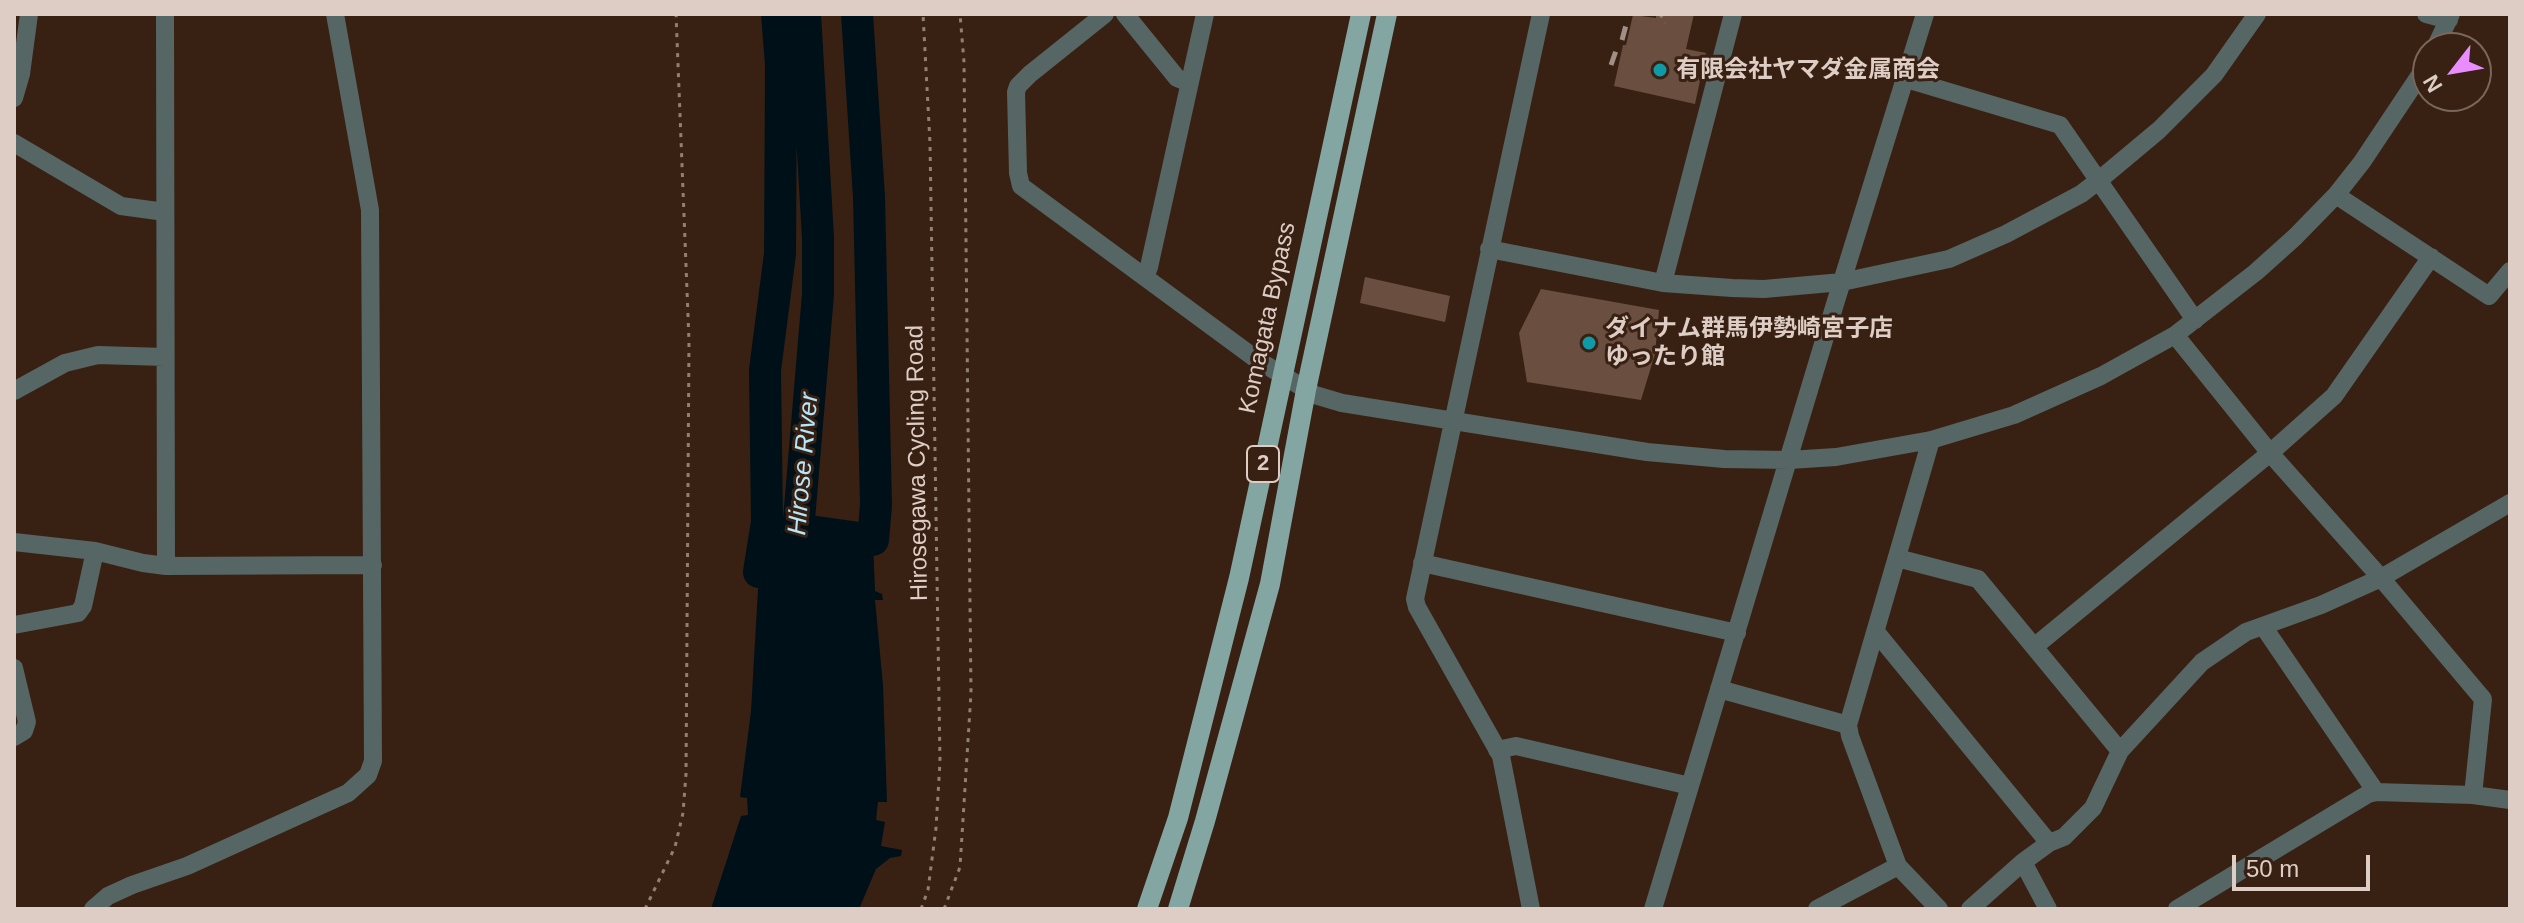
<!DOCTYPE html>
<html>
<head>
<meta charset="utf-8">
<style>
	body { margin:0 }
	#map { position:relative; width:2524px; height:923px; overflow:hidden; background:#382113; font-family:Arial,sans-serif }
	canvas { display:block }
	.frame { position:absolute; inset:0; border:16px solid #ddcdc5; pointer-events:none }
	.north { position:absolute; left:2412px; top:32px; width:80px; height:80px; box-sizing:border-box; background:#382113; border:2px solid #7a665a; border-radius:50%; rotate:239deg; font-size:22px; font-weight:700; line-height:32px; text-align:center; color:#ddcdc5 }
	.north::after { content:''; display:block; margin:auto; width:28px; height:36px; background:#e98dfe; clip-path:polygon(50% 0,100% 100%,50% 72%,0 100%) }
	.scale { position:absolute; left:2232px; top:855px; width:138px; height:36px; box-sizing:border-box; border:4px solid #ddcdc5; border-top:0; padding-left:10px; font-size:24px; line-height:28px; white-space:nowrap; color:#ddcdc5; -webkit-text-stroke:6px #382113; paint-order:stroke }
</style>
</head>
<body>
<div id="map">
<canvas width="2524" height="923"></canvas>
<div class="frame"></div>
<div class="north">N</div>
<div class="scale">50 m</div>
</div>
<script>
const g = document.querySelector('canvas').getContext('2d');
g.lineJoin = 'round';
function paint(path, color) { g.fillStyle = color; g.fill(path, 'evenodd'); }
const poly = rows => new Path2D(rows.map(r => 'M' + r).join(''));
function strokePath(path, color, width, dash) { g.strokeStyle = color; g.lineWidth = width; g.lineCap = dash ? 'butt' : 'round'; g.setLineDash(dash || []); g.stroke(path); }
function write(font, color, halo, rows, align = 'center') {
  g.font = font + ' Arial,"Noto Sans JP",sans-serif'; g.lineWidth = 6; g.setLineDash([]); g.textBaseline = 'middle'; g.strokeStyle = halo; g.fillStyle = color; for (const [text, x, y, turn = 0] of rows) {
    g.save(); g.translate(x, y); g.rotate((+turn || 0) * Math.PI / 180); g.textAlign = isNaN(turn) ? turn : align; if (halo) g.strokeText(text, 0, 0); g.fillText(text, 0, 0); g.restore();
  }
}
paint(poly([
	[810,531,873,540,875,591,882,594,883,600,875,600,883,685,887,802,878,802,876,820,885,822,881,846,902,850,901,856,890,858,876,869,859,909,711,909,741,816,748,815,747,798,740,797,751,711,759,572]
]), '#001018');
strokePath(poly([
	[759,572,810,531,873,540,876,505,869,197,857,14],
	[759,572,767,522,765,370,780,254,781,65,777,14],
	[798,584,796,555,818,294,818,238,805,14]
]), '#001018', 32);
paint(poly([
	[1656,14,1694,14,1686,49,1706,53,1695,104,1614,86,1623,45,1626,45,1633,15,1656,18],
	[1365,277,1450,296,1445,322,1360,303],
	[1541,289,1659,310,1655,354,1641,400,1527,382,1519,333]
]), '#6a4f40');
strokePath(poly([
	[1660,14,1665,23],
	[645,909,675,847,683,813,686,774,689,341,676,14],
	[921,909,928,890,936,828,940,762,930,143,923,14],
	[944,909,960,867,971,693,964,62,960,14]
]), '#927f74', 3, [4, 6]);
strokePath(poly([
	[165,14,166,566],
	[1105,14,1030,74,1018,86,1016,92,1018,173,1021,186,1256,359,1315,395,1342,403,1647,452,1724,459,1789,460,1836,457,1931,440,2014,415,2101,376,2175,335,2256,272,2295,237,2336,195,2362,162,2428,63],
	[1125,14,1177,78,1189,83],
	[2426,14,2449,20],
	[2435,48,2451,14],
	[1906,79,2060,125,2195,320],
	[14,98,21,74,29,14],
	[14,143,121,206,165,212],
	[2336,195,2489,296,2510,271],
	[1489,249,1663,283,1732,288,1764,289,1842,282,1949,259,2006,234,2081,194,2098,181,2159,130,2214,75,2257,14],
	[1145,277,1149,267,1205,14],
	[1663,283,1733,14],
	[2175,335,2270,453,2381,578,2483,699,2473,795],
	[14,391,65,363,98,355,165,357],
	[1931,440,1848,725,1850,736,1898,866,1939,909],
	[14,542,95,551,143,563,166,566,373,565],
	[1897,558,1978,579,2120,751],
	[1422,563,1737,633],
	[14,625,78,613,83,606,95,551],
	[2263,626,2376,792],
	[1876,632,2049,843],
	[2034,647,2270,453,2334,396,2431,257],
	[14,668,27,722,24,731,14,737],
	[1719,689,1848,725],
	[1497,750,1516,746,1690,786],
	[2023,862,2048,909],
	[93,909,108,896,132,885,187,866,348,793,368,775,373,761,370,210,335,14],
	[1531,909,1501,756,1417,607,1415,599,1541,14],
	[1653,909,1835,304,1925,14],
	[1817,909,1898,866],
	[1970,909,2023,862,2049,843,2064,837,2093,808,2120,751,2202,662,2246,632,2321,605,2381,578,2510,503],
	[2177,909,2368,794,2376,792,2473,795,2510,800]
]), '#566665', 18);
strokePath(poly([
	[1147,909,1178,818,1239,578,1361,14],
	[1178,909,1205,821,1270,584,1306,390,1387,14]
]), '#84a6a3', 20);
strokePath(poly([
	[1622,40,1629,14],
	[1611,65,1618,45]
]), '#a18e84', 5, [14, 14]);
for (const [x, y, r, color] of [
	[1660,70,8,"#0f9aa8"],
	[1589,343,8,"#0f9aa8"]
]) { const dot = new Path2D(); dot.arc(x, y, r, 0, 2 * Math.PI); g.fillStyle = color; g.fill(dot); strokePath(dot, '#382113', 3); }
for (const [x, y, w] of [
	[1263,464,32]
]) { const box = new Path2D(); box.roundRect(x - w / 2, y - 18, w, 36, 6); g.fillStyle = '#382113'; g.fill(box); strokePath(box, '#ddcdc5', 2); }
write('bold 22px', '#ddcdc5', null, [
	["2",1263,464]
]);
write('bold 24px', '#ddcdc5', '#382113', [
	["有限会社ヤマダ金属商会",1676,70],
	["ダイナム群馬伊勢崎宮子店",1605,329],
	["ゆったり館",1605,357]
], 'left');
write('24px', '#ddcdc5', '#382113', [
	["Komagata Bypass",1268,318,-78],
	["Hirosegawa Cycling Road",918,463,-91]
]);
write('italic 26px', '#b5e6fa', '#382113', [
	["Hirose River",804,464,-85]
]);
</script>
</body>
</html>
